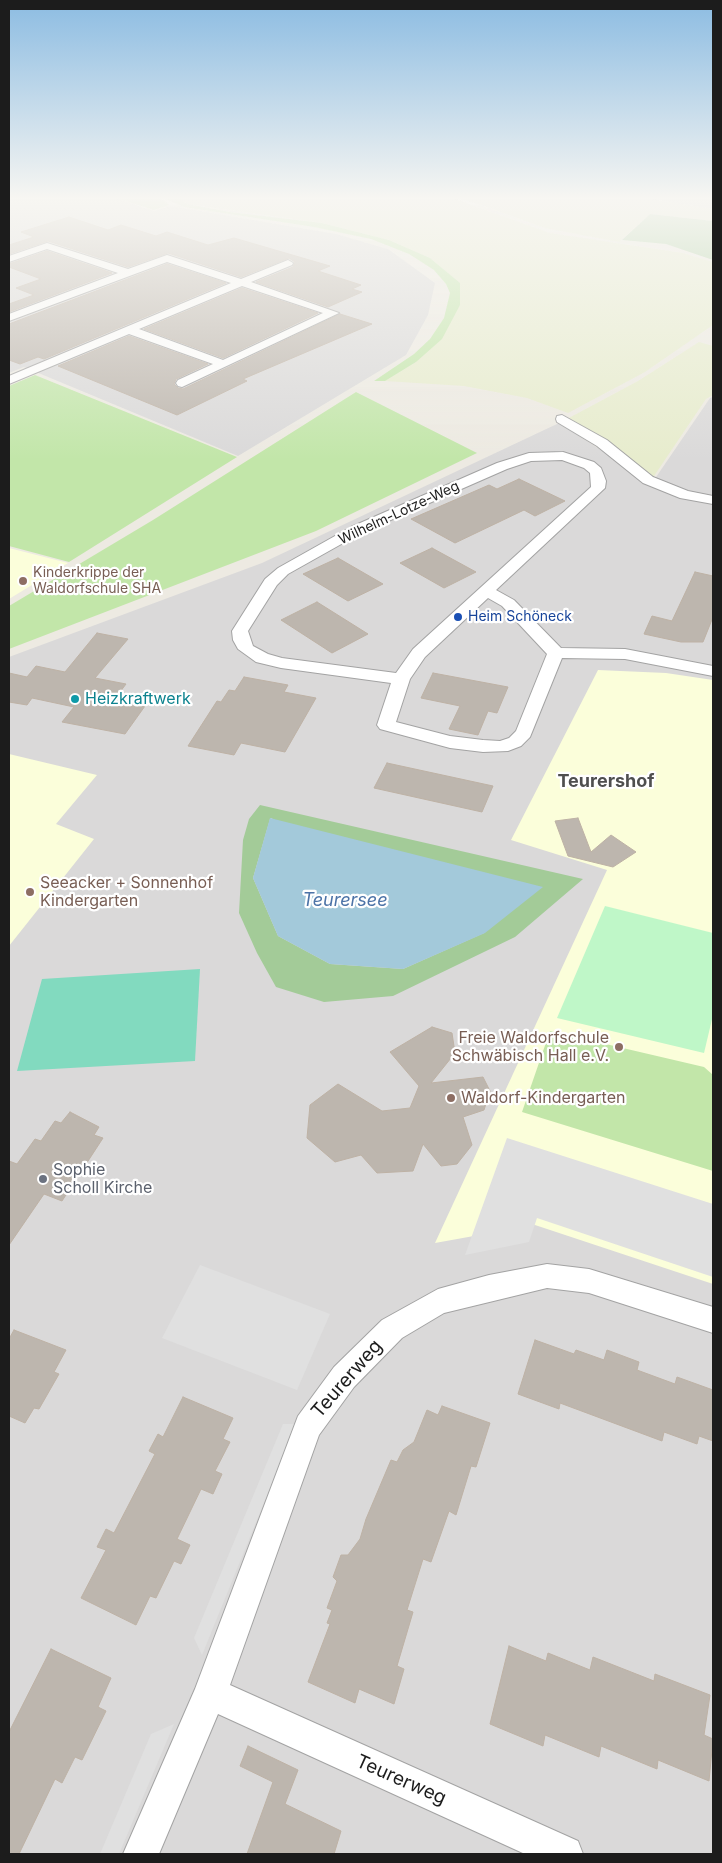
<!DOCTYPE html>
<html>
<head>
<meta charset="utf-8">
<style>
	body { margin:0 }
	#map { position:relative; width:722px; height:1863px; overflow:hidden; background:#edeae2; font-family:Inter,sans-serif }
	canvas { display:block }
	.frame { position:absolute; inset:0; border:10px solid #1c1c1c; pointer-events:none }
</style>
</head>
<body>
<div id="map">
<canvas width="722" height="1863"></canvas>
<div class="frame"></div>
</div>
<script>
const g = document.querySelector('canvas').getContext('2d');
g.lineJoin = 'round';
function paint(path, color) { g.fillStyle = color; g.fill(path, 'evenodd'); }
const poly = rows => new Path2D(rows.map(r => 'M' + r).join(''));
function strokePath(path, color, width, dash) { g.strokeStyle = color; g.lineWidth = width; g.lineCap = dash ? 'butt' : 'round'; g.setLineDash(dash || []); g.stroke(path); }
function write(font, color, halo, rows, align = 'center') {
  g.font = font + ' Inter,sans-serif'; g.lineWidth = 4.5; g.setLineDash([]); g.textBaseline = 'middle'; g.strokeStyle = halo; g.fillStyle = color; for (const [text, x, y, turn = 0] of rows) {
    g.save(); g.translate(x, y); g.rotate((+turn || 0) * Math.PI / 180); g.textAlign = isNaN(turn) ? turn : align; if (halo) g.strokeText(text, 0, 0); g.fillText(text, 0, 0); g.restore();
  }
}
paint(poly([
	[9,199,117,199,154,211,171,206,336,234,388,249,435,283,428,315,406,355,238,456,24,367,9,373],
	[651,199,713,199,713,209],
	[713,397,713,1854,9,1854,9,657,262,563,559,423,652,483,710,398]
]), '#dad9d9');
paint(poly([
	[9,548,68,563,9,599],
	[598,670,666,673,713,680,713,1284,535,1225,435,1243,607,870,511,840],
	[9,754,97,775,56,824,94,839,9,946]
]), '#fbfeda');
paint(poly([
	[180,199,455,199,550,233,683,253,713,262,713,325,645,372,568,413,527,398,464,386,385,381,416,362,460,305,459,283,430,258,389,240,322,223,187,204],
	[464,199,651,199,713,209,713,221,650,214,619,242,545,228],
	[699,342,713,346,713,395,706,399,652,479,567,419,638,381]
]), '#e7eccd');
paint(poly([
	[120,199,161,199,169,205,154,210],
	[167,199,180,199,187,204,230,212,322,223,389,240,430,258,460,283,460,305,442,339,416,362,385,381,374,381,414,354,430,339,444,318,450,293,446,284,434,270,409,254,371,239,314,227,184,207],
	[35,375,237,457,69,562,9,546,9,386],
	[356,392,477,453,316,531,9,649,9,606,153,520],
	[550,1031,704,1067,713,1075,713,1171,522,1112]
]), '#c2e6a9');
paint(poly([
	[650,214,713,221,713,260,666,244,622,240],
	[260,805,583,879,515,937,393,996,324,1002,276,987,257,953,239,913,243,840,249,819],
	[270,819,271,818,484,933,403,969,330,964,278,936,253,878]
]), '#a3cb98');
paint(poly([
	[605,906,713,933,713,1015,704,1053,557,1018]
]), '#bff7c8');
paint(poly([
	[200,969,195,1061,17,1071,42,979]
]), '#82dabf');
paint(poly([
	[507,1138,713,1204,713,1277,537,1218,529,1242,465,1255],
	[200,1265,330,1314,297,1390,162,1338],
	[283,1424,296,1424,202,1655,194,1638],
	[174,1724,119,1854,100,1854,151,1734]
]), '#e0e0e0');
paint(poly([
	[270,818,543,887,485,933,403,969,330,964,278,936,253,878]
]), '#a3c9da');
const building = poly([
	[69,217,108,230,121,225,156,236,167,232,208,245,234,238,330,266,318,271,361,285,352,289,362,292,328,307,256,282,293,267,295,262,289,258,241,277,168,253,128,267,48,241,9,254,9,245,34,237,21,232,69,217],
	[47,251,112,273,9,312,9,304,34,295,16,288,41,279,9,267,9,264,47,251],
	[167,264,226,283,44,359,38,357,20,364,9,360,9,324,167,264],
	[242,288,318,313,223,358,144,329,242,288],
	[340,314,372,324,243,379,247,381,177,415,58,366,129,336,208,364,176,379,174,384,178,388,183,389,340,314],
	[519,479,565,501,535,516,524,510,455,543,411,519,489,485,497,489,519,479],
	[432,548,476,572,444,588,400,563,432,548],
	[338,558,383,584,348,601,303,574,338,558],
	[695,572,713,576,713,617,703,642,681,642,644,634,652,616,672,621,695,572],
	[317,602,368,634,332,653,281,620,317,602],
	[97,633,128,639,95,678,126,684,114,700,145,706,125,734,62,722,74,707,32,698,27,705,9,702,9,673,27,677,36,666,65,672,97,633],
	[433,673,508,687,497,713,488,711,478,735,449,729,460,706,421,698,433,673],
	[244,677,288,685,284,692,316,698,285,752,241,743,234,755,188,746,217,701,221,702,229,690,235,691,244,677],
	[387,763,493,786,482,812,374,788,387,763],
	[578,818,591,852,611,835,636,852,613,867,568,856,555,821,578,818],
	[432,1027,452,1033,455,1053,431,1083,483,1077,490,1091,484,1110,463,1117,472,1145,457,1164,441,1166,423,1144,413,1171,377,1173,361,1155,335,1162,307,1138,310,1105,338,1084,382,1111,410,1108,419,1086,390,1052,432,1027],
	[70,1112,99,1127,94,1135,103,1138,62,1201,44,1194,9,1245,9,1161,17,1164,35,1139,41,1141,55,1121,61,1123,70,1112],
	[14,1330,66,1350,54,1372,59,1374,39,1409,34,1408,25,1423,9,1416,9,1339,14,1330],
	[535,1340,574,1354,576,1350,604,1360,607,1350,639,1362,637,1370,675,1384,677,1377,713,1390,713,1441,699,1436,697,1444,664,1432,662,1441,560,1403,559,1409,518,1394,535,1340],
	[183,1397,233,1418,223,1439,230,1442,215,1471,222,1474,213,1494,201,1489,177,1539,190,1545,181,1564,174,1561,156,1598,150,1596,136,1625,81,1598,106,1550,97,1547,106,1529,114,1533,155,1454,149,1451,158,1434,163,1437,183,1397],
	[442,1406,490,1423,476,1467,471,1466,456,1515,449,1511,431,1562,423,1559,407,1610,413,1612,397,1666,404,1669,394,1704,359,1689,355,1703,308,1682,330,1624,327,1623,332,1610,327,1608,337,1581,333,1577,341,1555,348,1555,360,1539,366,1519,391,1460,397,1462,403,1450,414,1442,427,1410,438,1415,442,1406],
	[509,1646,546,1661,548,1653,590,1670,593,1657,654,1681,655,1674,710,1695,704,1735,713,1739,709,1781,658,1760,657,1769,601,1746,599,1757,545,1735,543,1746,490,1724,509,1646],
	[51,1649,111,1678,98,1707,106,1711,82,1760,75,1757,62,1783,55,1779,19,1854,9,1854,9,1732,51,1649],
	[248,1746,298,1770,285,1804,341,1831,334,1854,247,1854,273,1782,240,1766,248,1746]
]);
paint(building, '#bdb6ae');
strokePath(building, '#beb2a5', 1);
const street = poly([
	[47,243,128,269,167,255,241,279,288,260,293,263,292,265,251,282,339,313,182,387,178,386,176,383,178,380,213,364,129,334,9,384,9,376,231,283,167,262,9,321,9,314,118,273,47,249,9,262,9,256,47,243],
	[242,286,323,313,223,360,139,329,242,286],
	[562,415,607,440,653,477,688,491,713,496,713,504,680,498,643,483,597,446,557,422,556,419,557,416,562,415],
	[563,452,594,462,601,468,606,481,605,488,496,590,514,600,561,648,625,649,713,666,713,676,625,659,562,658,530,737,521,746,508,751,483,752,450,748,380,729,377,725,391,683,281,668,256,662,238,649,233,640,232,631,265,579,278,568,351,527,497,463,529,453,563,452],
	[562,460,584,468,590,473,591,487,413,649,396,673,282,658,268,654,253,646,248,631,277,585,288,574,361,533,507,469,531,461,562,460],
	[488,598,502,606,547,654,516,731,509,738,500,741,483,740,450,736,396,722,410,679,425,657,488,598],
	[547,1264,589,1269,713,1307,713,1333,589,1293,547,1288,444,1313,402,1338,354,1387,319,1435,230,1685,578,1841,583,1854,525,1854,218,1714,159,1854,123,1854,195,1689,298,1416,334,1367,382,1320,438,1289,489,1275,547,1264]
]);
strokePath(street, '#a3a3a3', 2);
paint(street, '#fff');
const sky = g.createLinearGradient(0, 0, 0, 460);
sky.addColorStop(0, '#8cbce2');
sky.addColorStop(0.43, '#f7f6f2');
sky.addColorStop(1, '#f7f6f200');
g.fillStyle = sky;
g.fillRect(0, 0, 722, 460);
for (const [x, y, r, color] of [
	[23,581,5,"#8d6e63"],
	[458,617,5,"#1a4fb4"],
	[75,699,5,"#0f9aa8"],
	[30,892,5,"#8d6e63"],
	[619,1047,5,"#8d6e63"],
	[451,1098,5,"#8d6e63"],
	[43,1179,5,"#6b7280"]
]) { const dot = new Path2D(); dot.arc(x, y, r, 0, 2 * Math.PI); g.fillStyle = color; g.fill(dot); strokePath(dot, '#fff', 2); }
write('14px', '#1c1c1c', '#fff', [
	["Wilhelm-Lotze-Weg",399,513,-25]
]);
write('14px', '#785e54', '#fff', [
	["Kinderkrippe der",33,573],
	["Waldorfschule SHA",33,589]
], 'left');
write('14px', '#164399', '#fff', [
	["Heim Schöneck",468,617]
], 'left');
write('16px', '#0d838f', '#fff', [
	["Heizkraftwerk",85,699]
], 'left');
write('16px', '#785e54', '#fff', [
	["Seeacker + Sonnenhof",40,883],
	["Kindergarten",40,901],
	["Freie Waldorfschule",609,1038,"right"],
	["Schwäbisch Hall e.V.",609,1056,"right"],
	["Waldorf-Kindergarten",461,1098]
], 'left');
write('16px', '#5b616d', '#fff', [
	["Sophie",53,1170],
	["Scholl Kirche",53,1188]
], 'left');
write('bold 18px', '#4f4f4f', '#fff', [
	["Teurershof",606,782]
]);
write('italic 18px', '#4c73a7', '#fff', [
	["Teurersee",345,901]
]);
write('19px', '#1c1c1c', '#fff', [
	["Teurerweg",347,1379,-49],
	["Teurerweg",401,1780,24]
]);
</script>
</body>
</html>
